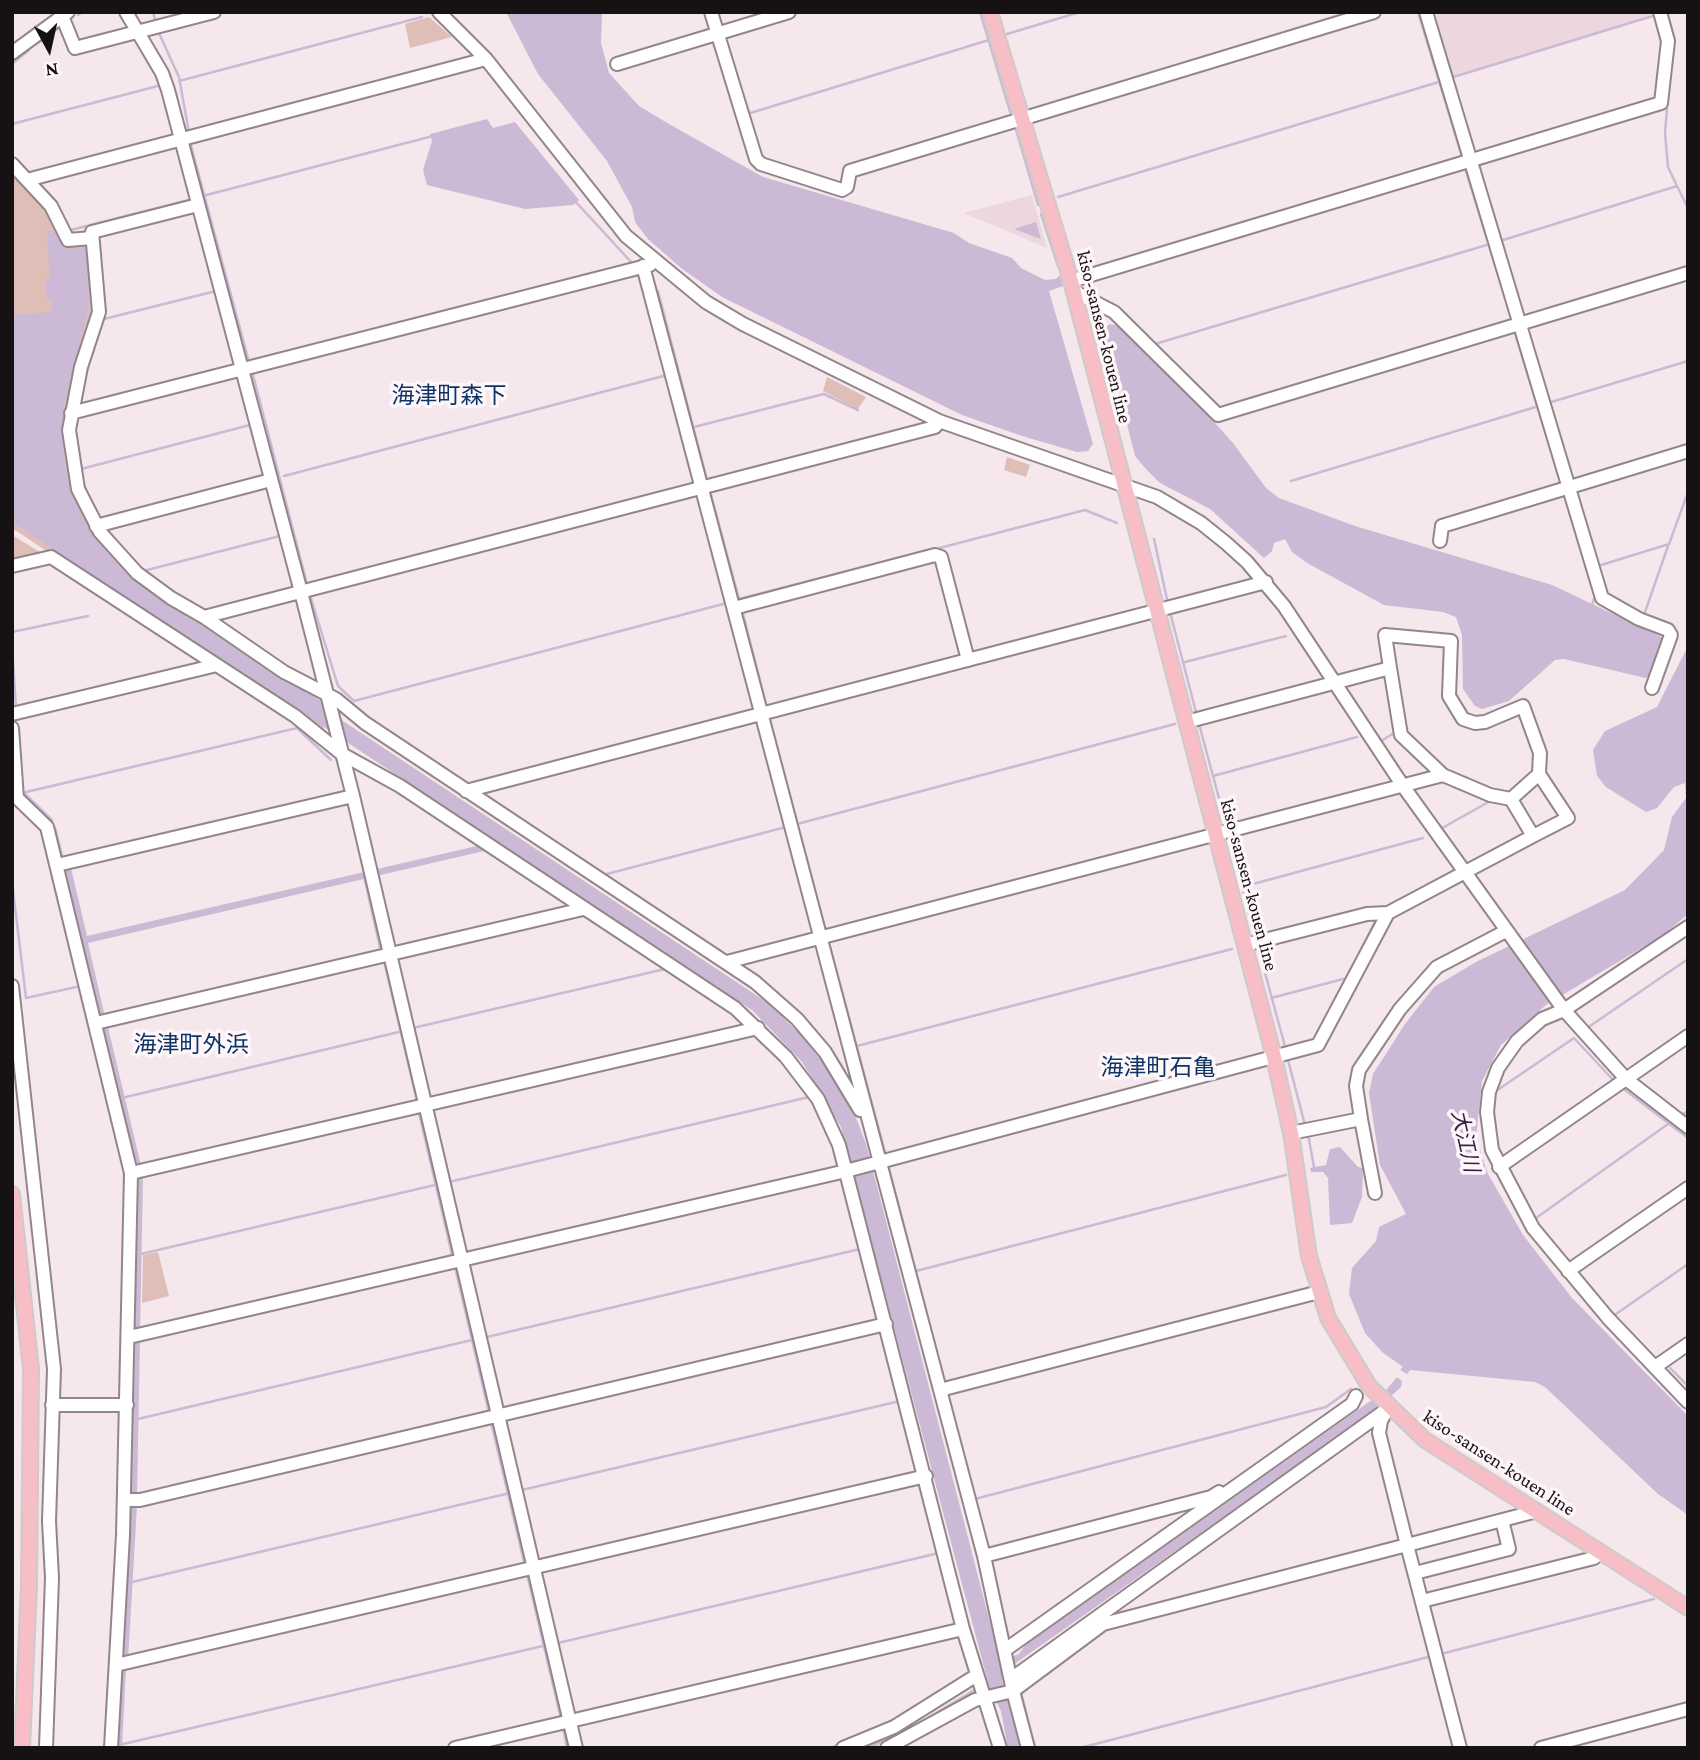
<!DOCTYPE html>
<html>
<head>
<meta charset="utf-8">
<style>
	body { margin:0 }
	#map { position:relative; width:1700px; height:1760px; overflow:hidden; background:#f5e7ec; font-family:"Crimson Pro",serif }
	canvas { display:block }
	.frame { position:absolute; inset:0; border:14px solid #161113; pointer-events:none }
	.north { position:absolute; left:14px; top:14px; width:70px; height:70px; -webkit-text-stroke:5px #fef6f9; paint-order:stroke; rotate:172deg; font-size:19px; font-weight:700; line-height:28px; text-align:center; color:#161113 }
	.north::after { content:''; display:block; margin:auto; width:24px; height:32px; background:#161113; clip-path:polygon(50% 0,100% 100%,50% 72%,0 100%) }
</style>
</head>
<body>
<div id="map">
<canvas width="1700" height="1760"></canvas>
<div class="frame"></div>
<div class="north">N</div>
</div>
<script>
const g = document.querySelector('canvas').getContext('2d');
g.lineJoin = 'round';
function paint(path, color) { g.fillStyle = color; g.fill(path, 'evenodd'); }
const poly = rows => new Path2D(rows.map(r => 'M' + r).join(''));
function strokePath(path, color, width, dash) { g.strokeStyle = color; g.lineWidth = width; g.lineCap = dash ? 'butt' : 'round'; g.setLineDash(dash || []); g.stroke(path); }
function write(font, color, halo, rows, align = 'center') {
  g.font = font + ' "Crimson Pro","Noto Sans JP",serif'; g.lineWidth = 7; g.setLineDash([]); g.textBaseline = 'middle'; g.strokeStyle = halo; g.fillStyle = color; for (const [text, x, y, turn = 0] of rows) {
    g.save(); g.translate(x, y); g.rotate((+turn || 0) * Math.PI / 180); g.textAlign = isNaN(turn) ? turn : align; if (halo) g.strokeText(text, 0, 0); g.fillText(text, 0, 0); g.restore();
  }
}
paint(poly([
	[1430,12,1648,12,1649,17,1449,77],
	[1032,195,1047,248,964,213]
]), '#edd7df');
paint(poly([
	[429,17,452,37,410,48,405,24],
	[12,169,49,207,57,228,90,243,91,316,70,467,108,550,314,692,326,737,12,528],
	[827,377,866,397,858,409,823,391],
	[1007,457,1030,465,1026,477,1004,470],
	[12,535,45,555,12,563],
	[158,1252,169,1296,142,1303,143,1255]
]), '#debeb7');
paint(poly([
	[506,12,602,12,601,43,609,73,639,106,669,124,763,177,954,233,969,243,1012,258,1021,268,1045,280,1056,279,1060,275,1063,286,1049,291,1093,444,1088,451,1077,452,1022,436,962,415,722,297,681,268,648,239,635,222,632,207,607,161,538,74],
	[487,119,493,128,515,122,579,200,573,205,525,209,427,185,423,170,432,141,430,134],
	[1036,222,1041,239,1014,229],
	[47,231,56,232,64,249,86,248,89,307,64,407,63,454,71,493,83,518,116,563,152,593,321,701,343,721,768,1003,802,1036,832,1075,857,1120,866,1144,1000,1661,1019,1654,1025,1645,1386,1390,1397,1377,1402,1381,1401,1387,1376,1410,1003,1672,1002,1680,1021,1748,1008,1748,1001,1711,989,1686,841,1127,802,1062,752,1010,492,838,484,851,88,943,105,1017,100,1017,64,868,71,868,87,936,481,845,488,835,12,522,12,315,52,312,52,300,47,300,45,280,50,279],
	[1110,324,1119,326,1181,385,1233,443,1266,488,1279,498,1355,526,1552,585,1664,638,1649,675,1646,678,1564,659,1555,660,1509,701,1482,709,1475,706,1463,689,1462,635,1456,617,1443,612,1384,605,1307,563,1292,552,1285,539,1274,543,1272,551,1264,558,1210,509,1160,483,1146,469,1135,456,1112,364,1104,328],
	[1688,646,1688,914,1662,936,1547,1004,1501,1045,1482,1081,1476,1137,1487,1172,1523,1235,1572,1298,1688,1416,1688,1515,1658,1494,1545,1387,1535,1382,1410,1370,1407,1374,1400,1370,1403,1367,1382,1352,1365,1333,1349,1294,1352,1268,1376,1241,1379,1227,1406,1214,1380,1165,1369,1093,1373,1074,1405,1024,1434,987,1476,962,1625,890,1664,850,1672,817,1686,798,1685,783,1674,787,1657,808,1646,812,1606,787,1597,776,1593,750,1605,731,1657,707],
	[107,1023,142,1170,136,1169,102,1026],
	[1340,1147,1358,1167,1363,1168,1362,1197,1352,1223,1330,1225,1328,1178,1323,1172,1311,1172,1310,1168,1326,1165,1330,1149],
	[143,1176,140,1333,133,1331,135,1178],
	[140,1340,137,1497,131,1496,133,1342],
	[130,1505,137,1506,128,1660,121,1658],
	[126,1667,122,1748,116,1748,120,1668]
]), '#ccb9d5');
strokePath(poly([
	[153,12,156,23],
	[980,12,1012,118],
	[1418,12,1462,157],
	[78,15,82,12],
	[158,31,179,77,189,133],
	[1007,34,1080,12],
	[713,41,718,57],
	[35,45,60,27],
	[12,64,29,50],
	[1450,78,1656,15],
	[179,81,422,17],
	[1667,109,1665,133,1668,167,1677,186],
	[747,114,989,40],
	[12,124,158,86],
	[1015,126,1038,205],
	[190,142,249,362],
	[1465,168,1512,320],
	[199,197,433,136],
	[1058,197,1442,81],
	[575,201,633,264],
	[1041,214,1058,266],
	[71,230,193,199],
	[1500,241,1677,186,1688,208],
	[658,291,707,480],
	[104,319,216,291],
	[1514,330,1561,484],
	[1155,344,1490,244],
	[252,371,307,584],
	[1548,403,1688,361],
	[694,427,824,394,858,410],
	[81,469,250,425],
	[284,476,667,375],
	[1291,481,1539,406],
	[710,491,739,599],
	[1564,494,1592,588],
	[1154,539,1168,604],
	[932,550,1085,510,1117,523],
	[1598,566,1669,544,1688,492],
	[143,571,280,536],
	[310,595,338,686,354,701,727,603],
	[739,599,902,557],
	[1592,605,1594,599],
	[742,610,767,708],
	[1170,612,1197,716],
	[1644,615,1668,546],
	[12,632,88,616],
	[12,645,16,708],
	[1185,662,1286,636],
	[769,716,826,932],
	[1199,724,1227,828],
	[1383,740,1397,731],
	[1213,776,1357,737],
	[22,791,52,820],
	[22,793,297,728,331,760],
	[797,824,1175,724],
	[1444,827,1492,800],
	[55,828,63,859],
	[1229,837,1255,938],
	[483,849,571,907],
	[603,875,786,827],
	[364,876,381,952],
	[12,882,26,998,81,986],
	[1242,887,1423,838],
	[581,914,619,938],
	[828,939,885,1152],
	[1258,947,1286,1050],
	[384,961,417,1101],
	[1348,975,1375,922],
	[1271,998,1347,978],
	[1590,1026,1688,959],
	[413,1028,665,969],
	[857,1046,1232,949],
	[1288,1060,1305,1125],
	[1621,1087,1688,1138],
	[1499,1089,1574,1038,1615,1082],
	[122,1098,403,1031],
	[810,1098,817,1110],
	[419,1113,453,1259],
	[1683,1114,1688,1111],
	[1308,1134,1314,1167],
	[888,1164,945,1384],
	[449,1182,809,1097],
	[1536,1218,1668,1124],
	[141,1254,439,1184],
	[455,1267,489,1413],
	[916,1271,1286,1175],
	[1616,1314,1688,1264],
	[487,1337,860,1249],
	[1670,1368,1688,1386],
	[948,1394,958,1435],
	[138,1419,476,1339],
	[491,1422,525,1566],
	[522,1490,900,1401],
	[975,1499,1326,1407,1351,1389],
	[1115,1565,1177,1520],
	[993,1568,1009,1640],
	[527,1574,561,1719],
	[132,1582,510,1493],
	[558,1643,939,1553],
	[1441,1654,1654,1599],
	[1021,1692,1035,1748],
	[563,1727,567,1748],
	[879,1727,895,1719],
	[119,1745,547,1645],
	[831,1748,841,1743],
	[869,1748,923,1721,976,1689],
	[1080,1748,1432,1656]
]), '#ccb9d5', 2.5);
const minor = poly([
	[126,12,162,73,168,90,301,592,353,796,576,1748],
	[439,12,486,59,626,236,706,302,743,324,939,421,1157,497,1201,523,1226,543,1247,562,1284,606,1403,786,1564,1010,1626,1079,1688,1127],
	[711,12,756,159,761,164,842,190,847,187,850,171,1374,12],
	[1426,12,1602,598,1639,619,1668,630,1671,635,1652,688],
	[62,16,75,48,214,12],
	[12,53,68,12],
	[617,64,789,12],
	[12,164,51,206,68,240,92,238],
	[27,180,486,59],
	[198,205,92,232,99,312,81,367,69,430,78,489,100,532,137,573,171,598,204,617,284,672,336,699,365,723,755,982,797,1019,825,1052,860,1110],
	[643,266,984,1556,1013,1691,975,1700,887,1748],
	[1071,281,1661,103,1668,41,1660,12],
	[1073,291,1114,312,1218,415,1688,273],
	[71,413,650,265],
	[96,526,271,480],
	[1440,541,1442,526,1688,451],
	[12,566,51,557,295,716,342,754,400,786,735,1008,786,1057,818,1099,839,1145,963,1629,1000,1748],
	[734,608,935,555,941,557,968,660],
	[204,617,935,427,939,421],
	[1390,668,1385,635,1451,641,1449,696,1463,719,1475,723,1485,722,1523,706,1540,753,1539,774,1511,799],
	[12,714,217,665],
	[12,728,17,798],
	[466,791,1266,582],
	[12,793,47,827,131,1173,123,1535,111,1748],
	[1533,836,1568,818,1539,774],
	[57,865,353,796],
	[1688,927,1564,1010,1542,1019,1517,1041,1498,1068,1489,1092,1487,1112,1492,1150,1533,1228,1608,1318,1688,1402],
	[1245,945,1367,914,1388,913],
	[727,962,1443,775],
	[12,986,54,1369,49,1521,52,1578,46,1748],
	[96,1023,583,909],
	[1361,1119,1375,1193],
	[1291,1133,1361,1119,1356,1086,1359,1070,1400,1009,1437,967,1506,931],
	[1499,1167,1688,1036],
	[131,1173,758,1028],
	[1568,1271,1688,1188],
	[129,1337,846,1171,1318,1045,1388,913,1533,836,1511,799,1490,795,1443,775,1401,735,1390,668,1186,722],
	[1655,1367,1688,1344],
	[940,1390,1319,1292],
	[52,1405,127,1405],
	[124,1500,140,1500,886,1324],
	[984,1556,1211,1497,1219,1492],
	[1415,1573,1509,1549,1502,1520],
	[1422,1601,1594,1558,1599,1550],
	[1005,1650,1352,1404,1356,1396],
	[116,1665,926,1476],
	[1011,1679,1386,1410],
	[455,1748,963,1629],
	[843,1748,894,1727,977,1675],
	[1028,1748,1013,1691,1103,1624,1407,1545,1379,1433,1381,1421,1388,1408],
	[1460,1748,1407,1545,1537,1511],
	[1541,1748,1688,1709]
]);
const major = poly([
	[990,12,1071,281,1274,1057,1291,1133,1309,1256,1328,1318,1369,1386,1425,1440,1688,1608],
	[12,1194,31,1369,29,1586,22,1748]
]);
strokePath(minor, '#92868a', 16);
strokePath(major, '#cccbcb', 18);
strokePath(minor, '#fff', 12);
strokePath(major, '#f7bfc5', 14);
write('19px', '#161113', '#fef6f9', [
	["kiso-sansen-kouen line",1104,337,76],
	["kiso-sansen-kouen line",1249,885,75],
	["kiso-sansen-kouen line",1499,1463,33]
]);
write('italic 21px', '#381e44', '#fef6f9', [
	["大江川",1465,1141,77]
]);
write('23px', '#0c3467', '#fef6f9', [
	["海津町森下",449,396],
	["海津町外浜",191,1045],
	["海津町石亀",1158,1068]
]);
</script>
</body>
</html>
